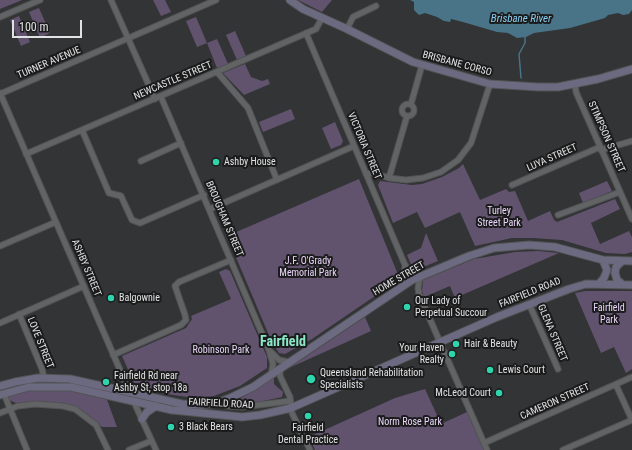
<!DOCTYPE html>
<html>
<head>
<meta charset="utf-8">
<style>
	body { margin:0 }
	#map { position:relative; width:632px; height:450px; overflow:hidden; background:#333436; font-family:"Roboto Condensed",sans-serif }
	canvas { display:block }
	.scale { position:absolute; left:12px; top:20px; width:70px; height:18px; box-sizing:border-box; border:2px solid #e1e2e3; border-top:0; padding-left:5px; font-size:12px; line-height:14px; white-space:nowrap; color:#e1e2e3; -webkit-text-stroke:3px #1b1b1c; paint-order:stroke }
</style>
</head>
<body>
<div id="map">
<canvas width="632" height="450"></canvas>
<div class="scale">100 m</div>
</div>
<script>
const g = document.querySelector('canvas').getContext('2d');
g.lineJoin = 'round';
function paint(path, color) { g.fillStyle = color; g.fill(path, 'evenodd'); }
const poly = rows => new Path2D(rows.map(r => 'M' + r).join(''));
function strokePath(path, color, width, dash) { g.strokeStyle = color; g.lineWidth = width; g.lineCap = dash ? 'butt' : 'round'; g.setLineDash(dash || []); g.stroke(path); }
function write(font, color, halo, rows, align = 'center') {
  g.font = font + ' "Roboto Condensed",sans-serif'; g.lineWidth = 4; g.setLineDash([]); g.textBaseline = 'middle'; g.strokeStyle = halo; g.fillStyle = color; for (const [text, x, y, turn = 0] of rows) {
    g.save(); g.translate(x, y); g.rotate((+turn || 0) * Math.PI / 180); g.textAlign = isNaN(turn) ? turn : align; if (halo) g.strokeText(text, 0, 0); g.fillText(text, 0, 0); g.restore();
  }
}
paint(poly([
	[0,0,22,0,0,9],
	[153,0,165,0,171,12,161,16],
	[298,0,332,0,322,12],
	[39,8,50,33,40,38,29,12],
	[19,16,30,42,21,46,10,20],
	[196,17,207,43,217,39,228,64,217,68,207,43,197,47,186,21],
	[235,31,246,56,237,60,226,35],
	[245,64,251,77,262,81,268,79,270,84,244,95,223,73],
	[291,109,295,119,263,132,259,122],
	[335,122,343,141,341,145,331,149,322,128],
	[463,164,480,200,506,189,509,192,515,191,528,221,550,211,554,220,557,222,615,199,620,209,591,223,600,244,629,231,632,237,632,252,625,254,606,253,562,240,533,238,512,238,475,246,460,212,425,228,417,212,393,223,378,185,380,181,412,185,422,184,442,177,459,168],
	[359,179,399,277,397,281,312,339,285,354,279,353,271,340,227,236],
	[607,181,612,191,583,203,579,193],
	[426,233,438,261,416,270,413,269,407,255,421,248],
	[538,251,559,253,455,298,450,286,424,297,422,291,423,280,474,259,515,252],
	[226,269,230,271,267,357,267,368,240,386,214,396,194,398,153,392,136,387,122,356,186,328,192,319,191,316,231,299,219,272],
	[585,291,632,291,632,369,626,373,614,347,601,353,575,293],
	[365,317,371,331,289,368],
	[274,378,274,384,283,392,282,397,249,404,233,403],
	[47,389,72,390,106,397,117,427,102,427,82,410,65,404,37,401,16,403,9,400,9,396,12,394,24,391],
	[425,389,441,424,467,412,484,450,315,450,309,437,395,398]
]), '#61536d');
paint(poly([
	[410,0,632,0,632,10,629,14,623,15,618,13,608,15,605,18,570,28,534,33,526,37,517,38,508,33,497,32,463,22,451,19,450,22,444,21,437,17,425,13,419,15,414,10,414,2]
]), '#497387');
strokePath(poly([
	[521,78,519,54,525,43,525,37]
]), '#497387', 1.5);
const street = poly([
	[111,0,155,99],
	[0,17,40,0],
	[347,29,353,17,376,6],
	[306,33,405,265,411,272,420,276,418,288,419,294,487,450],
	[217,72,248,108,277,180],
	[575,84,576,92,632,219],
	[0,93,130,393],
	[0,94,216,0],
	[161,97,269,350,273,364,271,375],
	'402 110a6 6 0 1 1 12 0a6 6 0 1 1-12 0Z',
	[411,104,422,65],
	[82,130,109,193,121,196,132,220,140,223,204,195],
	[601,150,632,141],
	[26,154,316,29,322,18],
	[141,161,181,143],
	[366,174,374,173,389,178,406,180,423,178,441,172,458,160,471,143,490,84],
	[389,178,407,116],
	[512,185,600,147],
	[210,209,354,146],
	[558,215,620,192],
	[0,246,56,222],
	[403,286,405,265],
	[529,304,558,369],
	[19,314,42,369,44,378],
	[0,323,84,286],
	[271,352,279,360,289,362],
	[113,355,181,325,186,320,185,315,175,286,179,282,231,260],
	[280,368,280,376,290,397,292,413,310,450],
	[616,385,632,420],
	[4,394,27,450],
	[133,400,156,450],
	[217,403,227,406,242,407,290,401],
	[0,413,18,406,35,404,63,406,75,409,96,425,108,450],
	[484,443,632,377],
	[129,450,151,441],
	[563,450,632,420]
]);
const secondary = poly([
	[290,0,303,9,347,29,413,62,490,84,538,87,558,87,598,79,632,69],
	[622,261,616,267,615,273,617,280,622,284],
	[599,284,604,278,607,270,603,260],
	[0,386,15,382,38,378,70,379,182,404,200,405,217,403,230,398,253,387,412,280,469,256,494,248,529,245,555,247,603,260,632,261],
	[0,395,29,387,71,387,172,410,242,417,260,415,291,408,497,317,569,289,586,284,632,285],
	[142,419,147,412,156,406]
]);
strokePath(street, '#525354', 7);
strokePath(secondary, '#525354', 9);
strokePath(street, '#626365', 5);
strokePath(secondary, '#6c6a81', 7);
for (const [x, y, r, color] of [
	[216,162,4,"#2ed4ab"],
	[111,298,4,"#2ed4ab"],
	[407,307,4,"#2ed4ab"],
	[456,344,4,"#2ed4ab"],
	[452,354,4,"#2ed4ab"],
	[490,370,4,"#2ed4ab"],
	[311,379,5,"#2ed4ab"],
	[106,382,4,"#2ed4ab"],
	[499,393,4,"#2ed4ab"],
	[308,416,4,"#2ed4ab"],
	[171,427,4,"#2ed4ab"]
]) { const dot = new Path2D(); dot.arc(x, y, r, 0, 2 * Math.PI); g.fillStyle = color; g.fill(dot); strokePath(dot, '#1b1b1c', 1.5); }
write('10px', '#e1e2e3', '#1b1b1c', [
	["TURNER AVENUE",49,63,-23],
	["BRISBANE CORSO",457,64,15],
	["NEWCASTLE STREET",173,81,-23],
	["STIMPSON STREET",606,137,66],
	["VICTORIA STREET",364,146,67],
	["LUYA STREET",552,158,-24],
	["BROUGHAM STREET",224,219,67],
	["ASHBY STREET",86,268,67],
	["HOME STREET",399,279,-30],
	["FAIRFIELD ROAD",530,293,-22],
	["GLENA STREET",552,333,67],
	["LOVE STREET",40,343,68],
	["CAMERON STREET",555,402,-24],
	["FAIRFIELD ROAD",221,404,3]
]);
write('10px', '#e1e2e3', '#1b1b1c', [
	["Ashby House",224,162],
	["Balgownie",119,298],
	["Our Lady of",415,301],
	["Perpetual Succour",415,313],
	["Hair & Beauty",464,344],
	["Your Haven",444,348,"right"],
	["Realty",444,360,"right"],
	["Lewis Court",498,370],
	["Queensland Rehabilitation",320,373],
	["Specialists",320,385],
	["Fairfield Rd near",114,376],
	["Ashby St, stop 18a",114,388],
	["McLeod Court",491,393,"right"],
	["3 Black Bears",179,427],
	["Fairfield",308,428,"center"],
	["Dental Practice",308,440,"center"]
], 'left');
write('10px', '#e8d5f9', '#1b1b1c', [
	["Turley",499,211],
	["Street Park",499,223],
	["J.F. O'Grady",308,261],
	["Memorial Park",308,273],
	["Fairfield",609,308],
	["Park",609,320],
	["Robinson Park",221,350],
	["Norm Rose Park",410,422]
]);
write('italic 11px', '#88d0f3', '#1b1b1c', [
	["Brisbane River",521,19]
]);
write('bold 14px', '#8ae8c9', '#1b1b1c', [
	["Fairfield",283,342]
]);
</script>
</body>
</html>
